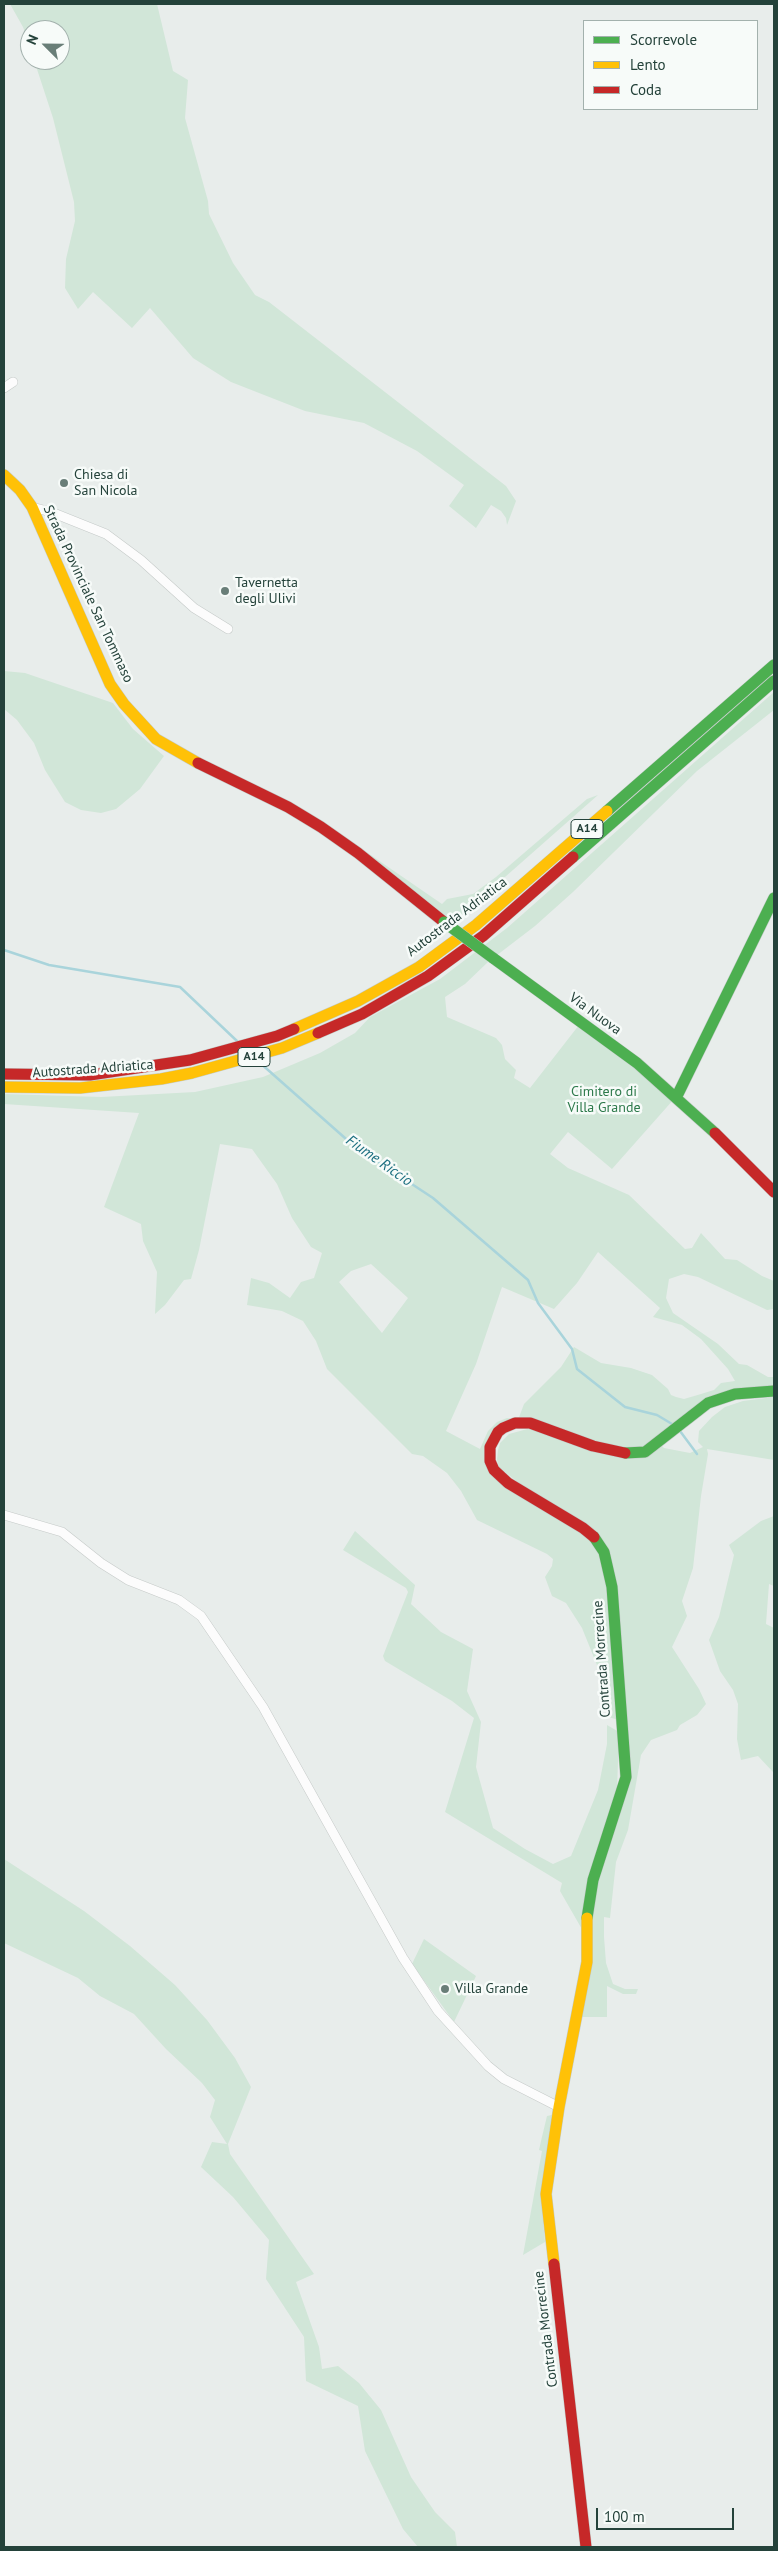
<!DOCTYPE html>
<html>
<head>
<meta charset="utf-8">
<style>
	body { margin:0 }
	#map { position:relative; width:778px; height:2551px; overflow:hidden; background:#e8edeb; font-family:"PT Sans",sans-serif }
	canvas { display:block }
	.frame { position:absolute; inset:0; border:5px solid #24423a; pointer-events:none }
	.legend { position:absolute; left:583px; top:20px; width:175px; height:90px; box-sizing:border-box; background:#f7fbf9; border:1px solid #a3b1ad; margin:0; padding:6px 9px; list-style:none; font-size:15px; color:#24423a }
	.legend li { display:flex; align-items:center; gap:10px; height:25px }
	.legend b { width:25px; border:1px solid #a3b1ad }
	.north { position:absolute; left:20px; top:20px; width:50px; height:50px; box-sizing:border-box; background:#f7fbf9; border:1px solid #a3b1ad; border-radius:50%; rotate:293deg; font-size:14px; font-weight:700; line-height:20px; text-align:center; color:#24423a }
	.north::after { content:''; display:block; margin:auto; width:18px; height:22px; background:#697e78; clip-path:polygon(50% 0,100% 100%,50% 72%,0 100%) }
	.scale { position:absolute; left:596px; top:2508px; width:138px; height:22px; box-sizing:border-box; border:2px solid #24423a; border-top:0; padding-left:6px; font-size:15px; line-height:18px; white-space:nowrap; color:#24423a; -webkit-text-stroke:4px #f7fbf9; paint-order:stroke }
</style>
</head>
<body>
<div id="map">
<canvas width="778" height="2551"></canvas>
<div class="frame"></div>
<ul class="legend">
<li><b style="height:6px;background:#4caf50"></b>Scorrevole</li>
<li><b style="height:6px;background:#ffc107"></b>Lento</li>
<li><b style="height:6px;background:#c62828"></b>Coda</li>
</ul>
<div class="north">N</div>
<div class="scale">100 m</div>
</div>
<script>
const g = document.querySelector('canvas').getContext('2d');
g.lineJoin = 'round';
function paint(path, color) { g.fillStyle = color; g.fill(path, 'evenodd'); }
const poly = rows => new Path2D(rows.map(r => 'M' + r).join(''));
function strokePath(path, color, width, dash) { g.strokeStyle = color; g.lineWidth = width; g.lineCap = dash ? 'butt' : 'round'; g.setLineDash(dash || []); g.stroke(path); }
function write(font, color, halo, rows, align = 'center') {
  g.font = font + ' "PT Sans",sans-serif'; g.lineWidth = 5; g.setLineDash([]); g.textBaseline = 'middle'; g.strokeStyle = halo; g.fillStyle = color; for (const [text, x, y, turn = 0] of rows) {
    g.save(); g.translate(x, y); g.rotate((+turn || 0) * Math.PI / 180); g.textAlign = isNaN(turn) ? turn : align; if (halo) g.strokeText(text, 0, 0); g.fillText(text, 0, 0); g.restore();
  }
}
paint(poly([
	[10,4,157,4,173,71,188,80,185,118,208,201,209,214,233,263,255,295,269,302,506,486,516,501,507,525,506,518,501,511,491,505,476,528,449,506,464,485,417,451,364,423,305,411,231,382,193,358,150,308,132,328,93,292,78,309,65,288,66,259,75,221,74,202,53,118,34,60,60,60,60,30,30,30,30,46,23,27],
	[4,671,25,673,113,703,133,729,164,756,140,789,116,809,101,813,81,810,65,802,45,770,34,743,17,720,4,709],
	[774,692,774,710,697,771,573,892,535,926,488,962,465,984,445,997,447,1017,496,1038,502,1045,505,1059,516,1070,514,1078,530,1088,579,1025,674,1099,612,1169,568,1132,550,1154,568,1168,629,1195,685,1249,692,1248,701,1233,725,1259,737,1260,762,1276,774,1281,774,1309,767,1310,698,1277,684,1274,669,1279,666,1298,673,1313,718,1344,739,1364,747,1365,768,1377,774,1377,774,1386,738,1388,711,1396,655,1442,632,1450,511,1421,486,1461,590,1539,607,1567,619,1720,608,1717,608,1706,597,1665,582,1628,566,1603,552,1596,545,1577,552,1566,553,1559,547,1554,477,1520,461,1491,447,1473,423,1456,412,1454,327,1369,316,1341,303,1321,282,1311,247,1305,251,1278,269,1283,290,1298,301,1282,314,1278,322,1253,311,1247,292,1218,277,1184,252,1149,220,1144,199,1250,191,1279,184,1280,165,1305,155,1314,157,1272,143,1241,141,1224,104,1207,139,1113,4,1104,4,1094,101,1097,195,1092,263,1077,320,1053,355,1033,370,1017,440,979,507,928],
	[598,1252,660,1308,653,1317,682,1325,701,1339,728,1369,735,1381,721,1383,714,1390,701,1394,684,1399,676,1397,671,1395,668,1389,652,1375,631,1368,601,1363,574,1347,561,1367,524,1404,518,1420,507,1418,497,1422,488,1431,480,1449,446,1431,476,1364,502,1287,554,1309,577,1283],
	[371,1264,408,1298,382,1333,339,1282,351,1271],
	[598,795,454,922,346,838,442,904,447,899,473,894,496,877,587,799],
	[774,1397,774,1460,707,1449,708,1454,701,1496,693,1568,682,1601,687,1616,672,1647,699,1689,706,1704,697,1715,680,1725,677,1730,651,1740,641,1755,628,1830,616,1862,610,1918,604,1917,604,1937,606,1963,613,1984,625,1989,638,1989,636,1994,623,1994,607,1986,607,2017,582,2017,593,1898,628,1786,610,1557,499,1467,497,1460,498,1450,500,1443,509,1434,531,1428,625,1456,661,1445,664,1448,690,1453,703,1447,698,1442,699,1431,712,1417,725,1407,743,1401],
	[774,1516,774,1586,769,1584,766,1624,774,1628,774,1778,773,1772,758,1756,741,1760,737,1739,738,1704,733,1690,720,1671,709,1640,719,1617,734,1555,729,1545,761,1521],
	[355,1531,415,1585,411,1604,441,1632,473,1649,467,1691,481,1722,476,1767,493,1828,525,1849,553,1864,571,1856,598,1790,607,1744,607,1725,619,1732,617,1791,583,1931,560,1891,562,1883,445,1812,474,1718,452,1701,385,1661,383,1656,408,1592,406,1588,343,1550],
	[4,1859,84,1911,130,1946,175,1985,207,2020,235,2058,251,2087,228,2144,230,2154,314,2274,296,2282,319,2347,322,2369,338,2366,359,2383,381,2410,411,2477,435,2512,455,2532,457,2547,418,2547,403,2529,365,2451,358,2406,306,2381,304,2337,266,2279,269,2240,233,2197,201,2167,212,2142,227,2144,210,2117,215,2100,202,2083,166,2049,134,2014,100,1996,78,1978,4,1943],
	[424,1939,476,1976,454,2022,412,1964],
	[552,2115,541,2197,545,2242,523,2255,542,2151,539,2150,541,2141,547,2116]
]), '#d1e6d8');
strokePath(poly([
	[4,950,49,965,180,987,237,1041],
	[259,1062,354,1146,433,1198,528,1280,538,1303,572,1349,577,1369,625,1407,657,1415,672,1424],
	[680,1431,697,1454]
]), '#a9d4db', 2.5);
const street = poly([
	[4,388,13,382],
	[32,507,51,512,106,534,141,560,194,608,228,629],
	[4,1515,62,1532,101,1563,128,1580,179,1600,201,1616,263,1707,403,1958,438,2011,488,2066,504,2079,559,2107]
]);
const fast = poly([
	[607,811,774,665],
	[573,857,774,681],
	[493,958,637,1063,715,1133],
	[676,1098,774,898],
	[625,1453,645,1452,708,1403,735,1394,774,1391],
	[587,1918,593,1880,626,1777,612,1587,604,1552,594,1537]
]);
const slow = poly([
	[4,475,20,490,32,507,110,684,124,704,156,739,198,763],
	[294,1029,358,1001,419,967,476,925,607,811],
	[4,1087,80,1088,161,1079,192,1073,282,1048,318,1033],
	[554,2264,546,2194,559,2107,587,1962,587,1918]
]);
const jam = poly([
	[198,763,288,807,321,827,358,853,444,922],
	[318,1033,362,1014,428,976,483,936,573,857],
	[4,1074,90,1075,190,1060,277,1036,294,1029],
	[715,1133,774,1192],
	[594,1537,583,1528,508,1483,494,1470,490,1461,490,1447,498,1432,503,1428,515,1423,530,1423,593,1446,625,1453],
	[554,2264,586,2547]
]);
strokePath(street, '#c5cac8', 10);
strokePath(fast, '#c3cbc8', 12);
strokePath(slow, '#c3cbc8', 12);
strokePath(jam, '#c3cbc8', 12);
strokePath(street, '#fcfcfc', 9);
strokePath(fast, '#4caf50', 11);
strokePath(slow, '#ffc107', 11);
strokePath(jam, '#c62828', 11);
const fastBridge = poly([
	[444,922,493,958]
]);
strokePath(fastBridge, '#c3cbc8', 12, []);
strokePath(fastBridge, '#4caf50', 11);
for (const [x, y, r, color] of [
	[64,483,5,"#697e78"],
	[225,591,5,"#697e78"],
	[445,1989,5,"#697e78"]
]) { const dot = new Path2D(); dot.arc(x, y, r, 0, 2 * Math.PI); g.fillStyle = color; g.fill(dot); strokePath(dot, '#f7fbf9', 2); }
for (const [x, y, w] of [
	[587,829,32],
	[254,1057,32]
]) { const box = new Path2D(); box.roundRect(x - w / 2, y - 9.5, w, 19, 4); g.fillStyle = '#f7fbf9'; g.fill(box); strokePath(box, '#24423a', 1); }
write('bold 12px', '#24423a', null, [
	["A14",587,829],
	["A14",254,1057]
]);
write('14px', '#24423a', '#f7fbf9', [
	["Chiesa di",74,475],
	["San Nicola",74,491],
	["Tavernetta",235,583],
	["degli Ulivi",235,599],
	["Villa Grande",455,1989]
], 'left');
write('14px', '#24423a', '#f7fbf9', [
	["Strada Provinciale San Tommaso",88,594,65],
	["Autostrada Adriatica",457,917,-37],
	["Via Nuova",595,1014,36],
	["Autostrada Adriatica",93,1069,-4],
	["Contrada Morrecine",602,1659,-94],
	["Contrada Morrecine",546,2329,-97]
]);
write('14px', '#2d7a4b', '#f7fbf9', [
	["Cimitero di",604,1092],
	["Villa Grande",604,1108]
]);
write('italic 15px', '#1c6f80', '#f7fbf9', [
	["Fiume Riccio",379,1161,35]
]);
</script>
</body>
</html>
